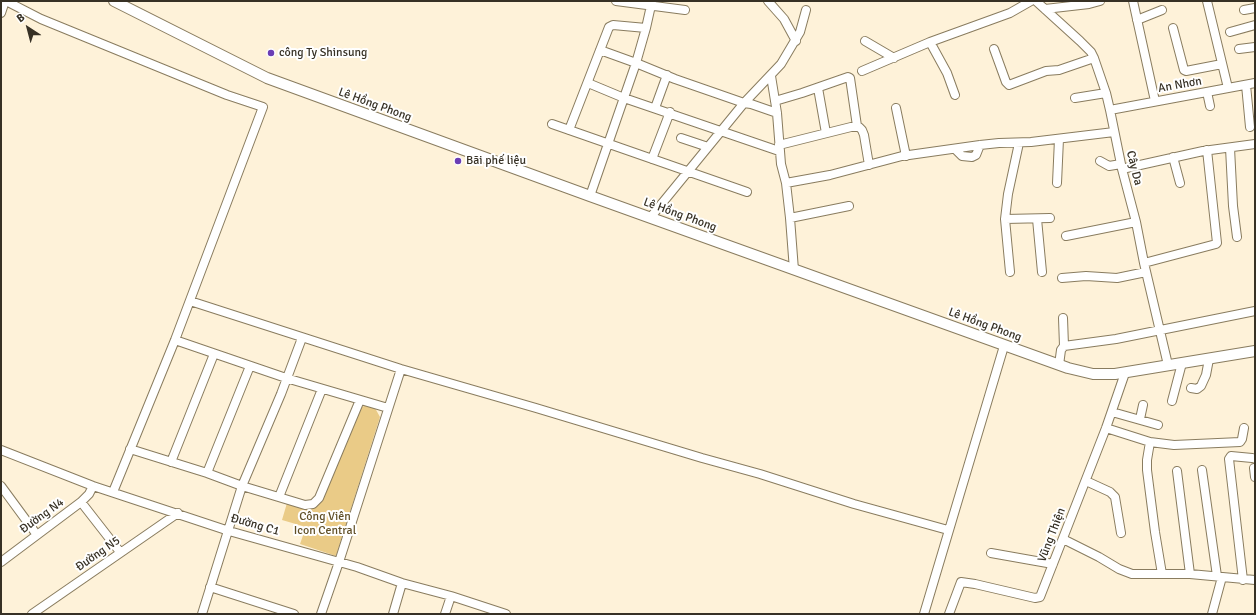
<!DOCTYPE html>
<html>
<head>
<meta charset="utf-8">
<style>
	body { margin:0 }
	#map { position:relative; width:1256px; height:615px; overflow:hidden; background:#fef2d9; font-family:Signika,sans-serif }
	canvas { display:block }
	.frame { position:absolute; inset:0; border:2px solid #373125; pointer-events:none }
	.north { position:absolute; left:8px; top:8px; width:40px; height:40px; -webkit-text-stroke:3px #fff; paint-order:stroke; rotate:324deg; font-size:11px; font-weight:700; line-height:16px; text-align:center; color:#373125 }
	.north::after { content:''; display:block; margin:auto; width:14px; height:18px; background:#373125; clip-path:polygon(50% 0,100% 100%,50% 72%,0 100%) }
</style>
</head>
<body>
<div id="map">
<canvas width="1256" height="615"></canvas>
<div class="frame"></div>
<div class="north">B</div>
</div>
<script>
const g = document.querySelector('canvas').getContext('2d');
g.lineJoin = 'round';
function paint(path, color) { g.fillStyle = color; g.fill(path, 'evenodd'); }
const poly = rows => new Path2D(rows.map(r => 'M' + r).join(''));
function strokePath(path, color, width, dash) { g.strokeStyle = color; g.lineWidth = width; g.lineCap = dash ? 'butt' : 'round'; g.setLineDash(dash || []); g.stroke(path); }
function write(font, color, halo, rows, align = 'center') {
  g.font = font + ' Signika,sans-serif'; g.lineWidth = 4; g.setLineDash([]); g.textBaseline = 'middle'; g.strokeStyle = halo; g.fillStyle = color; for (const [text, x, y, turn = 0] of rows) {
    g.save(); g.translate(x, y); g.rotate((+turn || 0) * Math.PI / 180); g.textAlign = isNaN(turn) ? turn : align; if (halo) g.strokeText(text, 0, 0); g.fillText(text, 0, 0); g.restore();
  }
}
paint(poly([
	[366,405,375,408,380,417,336,556,300,544,306,527,282,520,287,503,308,509,316,506,322,500,360,408]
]), '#eacb87');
const minor = poly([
	[6,1,41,19,227,95,263,107,175,340,113,492],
	[616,1,685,10],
	[768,1,784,19,796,41],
	[1036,1,1080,41,1091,52,1094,58,1106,93,1110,110,1122,169,1136,222,1144,263,1168,365],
	[1133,1,1155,101],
	[1207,1,1228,88],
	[1045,9,1089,4,1100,1],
	[1244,10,1255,8],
	[1,13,5,1],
	[1137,20,1162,10],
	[1173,28,1184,70,1186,71,1222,64],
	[1230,32,1255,25],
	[865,41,894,58],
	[930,42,947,73,955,95],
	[994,49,1006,82,1009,85,1046,71,1059,70,1094,58],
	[1239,49,1255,47],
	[600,50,636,63,675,79,744,103,751,104,777,113],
	[862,71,930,42,1010,13,1031,1],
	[771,76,777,113,781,164,786,183,790,218,794,270],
	[588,83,624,98,779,151],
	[1246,85,1250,127],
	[818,88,826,133],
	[1207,92,1210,106],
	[1075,98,1106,93],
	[775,101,802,93,848,77,850,78,857,126],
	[655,108,667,75],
	[896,108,906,156],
	[1110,110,1255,83],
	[552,124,747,192],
	[569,130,609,27,613,25,646,28],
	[681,138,708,147],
	[1019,143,1008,194,1005,219,1050,218],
	[779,145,851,127,859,127,862,130,864,135,869,165],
	[1230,148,1233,206,1237,237],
	[955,149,962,156,972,157,976,155,980,145],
	[1173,157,1180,183],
	[652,159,670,112],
	[1100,161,1109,166,1121,164],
	[1122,169,1203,151,1255,144],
	[786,183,830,175,902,156,980,145,999,143,1031,142,1114,132],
	[1057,183,1059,139],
	[590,196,636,63,646,28,652,1],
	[650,218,744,103,781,64,800,32,806,10],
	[790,218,849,206],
	[1005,219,1010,272],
	[1037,219,1042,272],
	[1066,236,1136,222],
	[1144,263,1216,244,1217,243,1207,150],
	[1062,278,1086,276,1117,278,1146,272],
	[190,301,401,369,536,408,702,458,760,474,854,504,948,530],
	[302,338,281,394,242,486,305,505,313,504,319,498,360,400],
	[175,340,286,378,388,408],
	[1064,346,1116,339,1255,311],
	[1059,365,1061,350,1064,346,1063,318],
	[1191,388,1197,389,1201,386,1206,375,1209,359],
	[1172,401,1182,363],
	[1112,412,1158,425],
	[1140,419,1143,405],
	[1106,428,1150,442,1174,445,1240,442,1242,439,1244,428],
	[1150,442,1147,460,1147,470,1155,532,1162,574],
	[130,449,207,473,242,486,202,614],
	[1,450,93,486,229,531,357,567,402,583,451,596,506,614],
	[171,462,214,354],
	[1254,468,1255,477],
	[1202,470,1217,576],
	[1177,471,1190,574],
	[207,473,250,366],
	[1086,481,1110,492,1115,497,1121,533],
	[1,486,37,535],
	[279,497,322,389],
	[81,502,120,552],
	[1063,539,1099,557,1119,569,1132,574,1190,574,1255,580],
	[991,553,1053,564],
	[1,562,81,502,89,494,93,486],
	[1243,580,1229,459,1231,456,1252,458],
	[210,587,294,614],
	[32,614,178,513],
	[321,614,339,562,401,369],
	[393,614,402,583],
	[445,614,451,596],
	[924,614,1004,346],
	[949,614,961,582,975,584,1035,598,1040,597,1106,428,1125,373],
	[1212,614,1222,577]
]);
const major = poly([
	[114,1,267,78,590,196,1068,368,1093,374,1115,374,1255,351]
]);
strokePath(minor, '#897c5f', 10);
strokePath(major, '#897c5f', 12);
strokePath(minor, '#fff', 8);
strokePath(major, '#fff', 10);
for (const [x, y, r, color] of [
	[271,53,4,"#6a3db5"],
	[458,161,4,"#6a3db5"]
]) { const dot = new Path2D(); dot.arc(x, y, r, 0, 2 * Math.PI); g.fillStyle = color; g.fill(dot); strokePath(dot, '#fff', 1.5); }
write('12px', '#373125', '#fff', [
	["công Ty Shinsung",279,53],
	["Bãi phế liệu",466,161]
], 'left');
write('12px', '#373125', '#fff', [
	["An Nhơn",1180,85,-10],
	["Lê Hồng Phong",375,105,20],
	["Cây Da",1134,168,76],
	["Lê Hồng Phong",680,215,20],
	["Lê Hồng Phong",985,325,20],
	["Đường N4",42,516,-36],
	["Đường C1",255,525,16],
	["Vũng Thiện",1052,535,-69],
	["Đường N5",98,554,-35]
]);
write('12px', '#604f27', '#fff', [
	["Công Viên",325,517],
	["Icon Central",325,531]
]);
</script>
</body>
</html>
